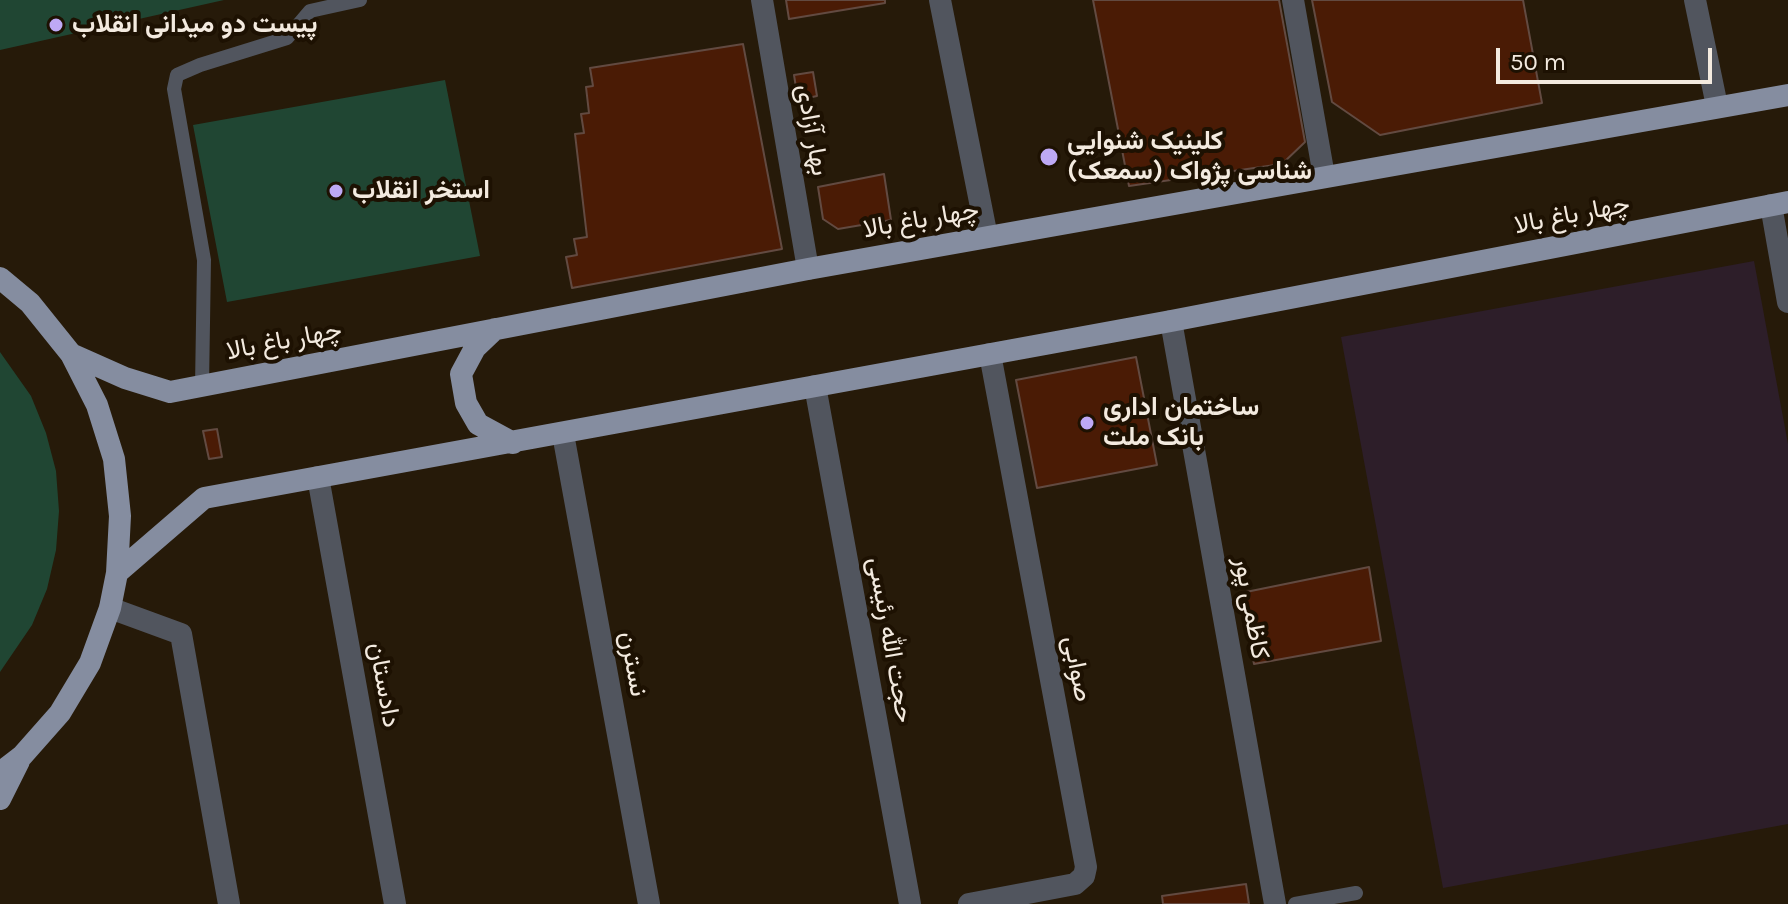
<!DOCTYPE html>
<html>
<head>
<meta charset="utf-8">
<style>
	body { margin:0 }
	#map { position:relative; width:1788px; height:904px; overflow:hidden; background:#261a09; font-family:Karla,sans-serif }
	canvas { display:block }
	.scale { position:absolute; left:1496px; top:48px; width:216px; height:36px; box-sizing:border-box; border:4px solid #f3eadf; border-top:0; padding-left:10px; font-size:24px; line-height:28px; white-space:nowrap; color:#f3eadf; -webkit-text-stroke:6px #1d1102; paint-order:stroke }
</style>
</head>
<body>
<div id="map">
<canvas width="1788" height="904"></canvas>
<div class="scale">50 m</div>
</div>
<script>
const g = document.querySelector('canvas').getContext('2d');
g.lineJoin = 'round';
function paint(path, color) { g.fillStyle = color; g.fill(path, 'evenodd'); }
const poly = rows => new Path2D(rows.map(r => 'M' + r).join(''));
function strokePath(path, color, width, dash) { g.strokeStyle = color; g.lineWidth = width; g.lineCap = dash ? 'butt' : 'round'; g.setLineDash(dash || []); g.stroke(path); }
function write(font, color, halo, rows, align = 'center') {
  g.font = font + ' Karla,Vazirmatn,sans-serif'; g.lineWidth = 8; g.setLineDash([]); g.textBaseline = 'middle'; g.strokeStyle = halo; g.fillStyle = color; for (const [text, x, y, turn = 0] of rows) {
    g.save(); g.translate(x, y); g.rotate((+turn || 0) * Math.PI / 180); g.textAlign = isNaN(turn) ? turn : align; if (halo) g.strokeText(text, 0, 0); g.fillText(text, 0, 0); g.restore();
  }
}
paint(poly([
	[1754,261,1788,444,1788,824,1443,888,1341,337]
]), '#2d1e29');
paint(poly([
	[0,0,224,0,0,50],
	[445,80,480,256,227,302,193,125],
	[0,352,31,396,46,433,56,471,59,511,56,550,47,589,32,625,0,672]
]), '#204633');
const building = poly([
	[786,0,885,0,885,3,789,19,786,0],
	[1093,0,1279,0,1305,142,1282,164,1129,186,1093,0],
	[1312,0,1523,0,1542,103,1380,135,1332,102,1312,0],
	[743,44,782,249,572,288,566,257,577,255,574,239,587,237,575,134,584,133,581,114,589,113,586,87,593,86,590,68,743,44],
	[813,72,817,96,798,100,794,75,813,72],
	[884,174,891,220,838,229,823,219,818,187,884,174],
	[1136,357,1157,465,1037,488,1016,380,1136,357],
	[217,429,222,457,209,459,203,431,217,429],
	[1369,567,1381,641,1254,664,1241,593,1369,567],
	[1246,884,1249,904,1163,904,1162,896,1246,884]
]);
paint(building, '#4a1b05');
strokePath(building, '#624a41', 2);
strokePath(poly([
	[202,386,204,260,174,89,177,75,200,65,287,38,310,11,360,0],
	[1295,904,1356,893]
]), '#51555e', 14);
strokePath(poly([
	[940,0,987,237],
	[1293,0,1324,176],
	[1695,0,1717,106],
	[1771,205,1788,302],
	[1171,321,1275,904],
	[815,386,910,904],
	[563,434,649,904],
	[318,477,395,904],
	[110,608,181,634,229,904],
	[969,904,1075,884,1084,876,1086,867,990,354]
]), '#51555e', 22);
strokePath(poly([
	[762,0,808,269]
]), '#51555e', 22);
strokePath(poly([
	[0,278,30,303,71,354,97,405,114,459,120,516,117,573,110,608,90,663,60,713,22,756,0,773],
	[495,329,475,348,461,374,466,403,478,424,513,443],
	[71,354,125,378,170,392,808,269,1788,95],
	[117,573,204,498,1171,321,1788,202],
	[0,799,19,761]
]), '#858da0', 22);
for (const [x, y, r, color] of [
	[56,25,8,"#bea9f5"],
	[1049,157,10,"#bea9f5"],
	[336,191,8,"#bea9f5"],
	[1087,423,8,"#bea9f5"]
]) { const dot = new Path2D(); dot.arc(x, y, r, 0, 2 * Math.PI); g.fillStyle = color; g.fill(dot); strokePath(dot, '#1d1102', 3); }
write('bold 26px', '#f3eadf', '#1d1102', [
	["پیست دو میدانی انقلاب",72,25],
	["کلینیک شنوایی",1067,142],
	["شناسی پژواک (سمعک)",1067,172],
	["استخر انقلاب",352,191],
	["ساختمان اداری",1103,408],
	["بانک ملت",1103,438]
], 'left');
write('26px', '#f3eadf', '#1d1102', [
	["بهار آزادی",812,130,80],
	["چهار باغ بالا",1572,215,-11],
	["چهار باغ بالا",921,220,-10],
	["چهار باغ بالا",284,341,-11],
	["کاظمی پور",1251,608,80],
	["حجت الله رئیسی",890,640,80],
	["نسترن",633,664,80],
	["صوابی",1077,669,79],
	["دادستان",384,685,80]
]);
</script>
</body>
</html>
